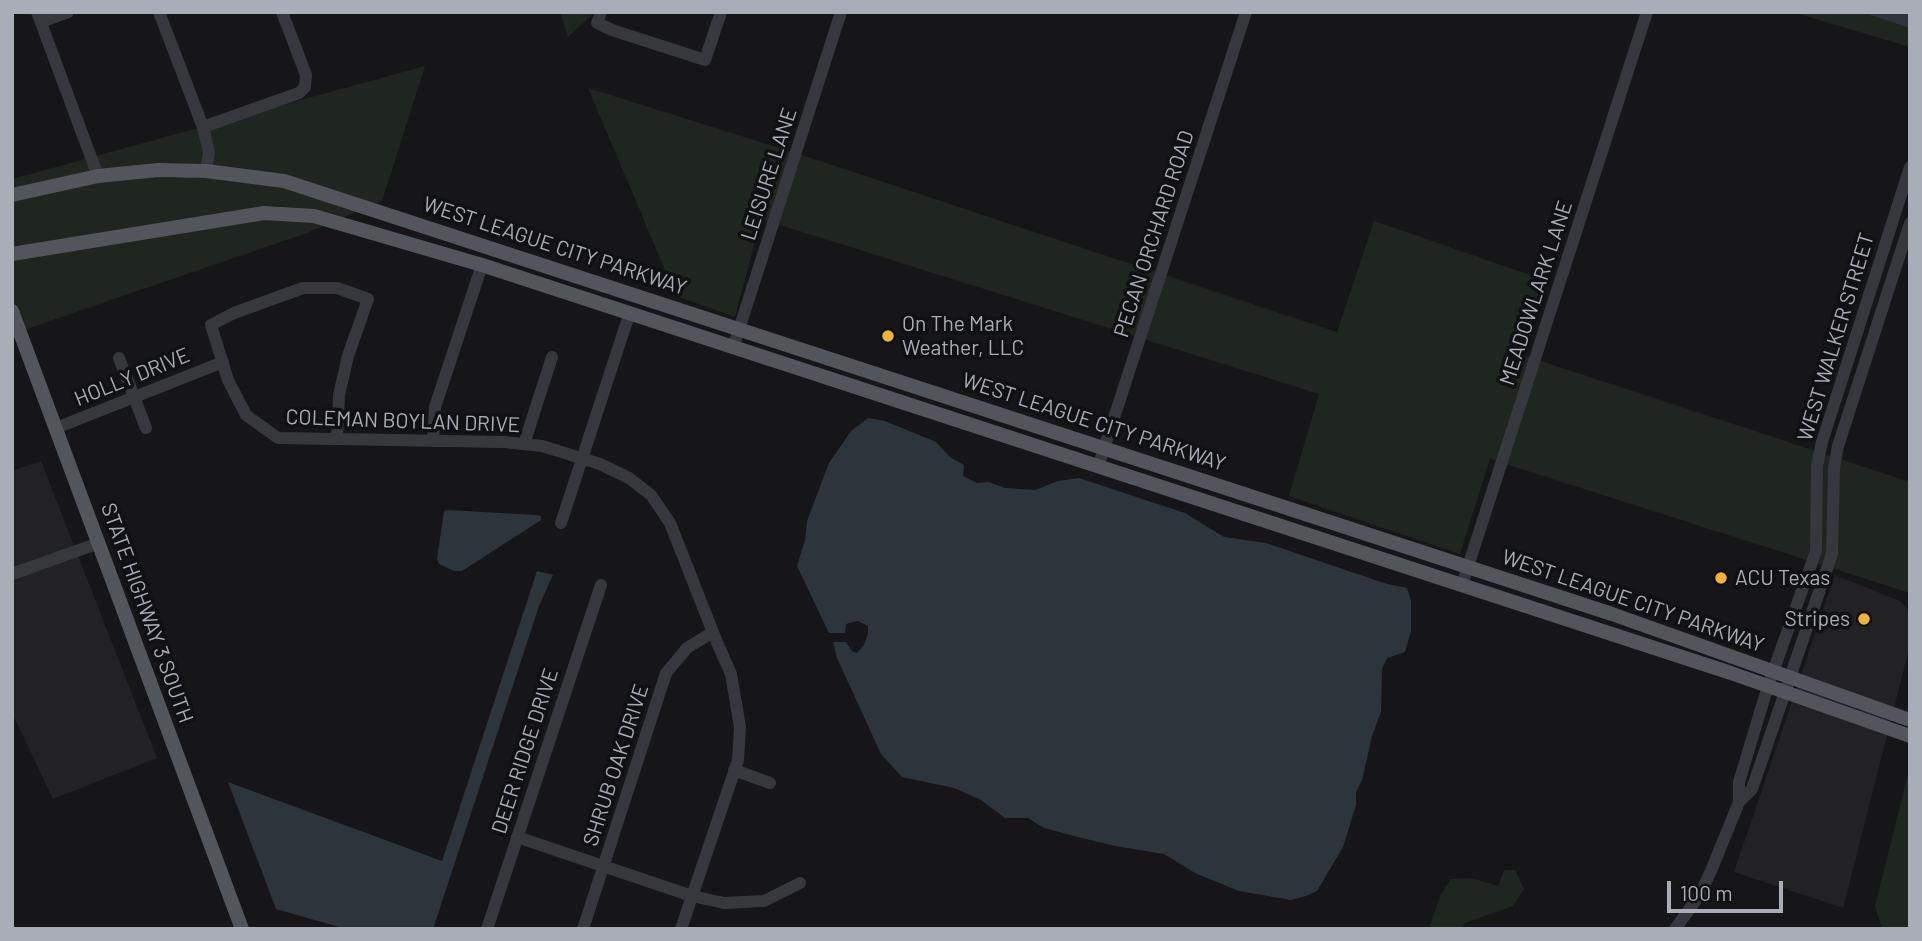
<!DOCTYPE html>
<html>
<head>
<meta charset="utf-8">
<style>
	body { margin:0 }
	#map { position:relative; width:1922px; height:941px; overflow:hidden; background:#161618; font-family:Barlow,sans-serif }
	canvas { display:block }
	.frame { position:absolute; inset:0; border:14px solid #a8adb8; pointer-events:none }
	.scale { position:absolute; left:1667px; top:881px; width:116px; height:32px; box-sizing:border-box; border:4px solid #a8adb8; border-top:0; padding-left:9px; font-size:21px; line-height:24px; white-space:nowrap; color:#a8adb8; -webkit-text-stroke:5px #111113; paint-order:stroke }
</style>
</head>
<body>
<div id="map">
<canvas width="1922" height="941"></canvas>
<div class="frame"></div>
<div class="scale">100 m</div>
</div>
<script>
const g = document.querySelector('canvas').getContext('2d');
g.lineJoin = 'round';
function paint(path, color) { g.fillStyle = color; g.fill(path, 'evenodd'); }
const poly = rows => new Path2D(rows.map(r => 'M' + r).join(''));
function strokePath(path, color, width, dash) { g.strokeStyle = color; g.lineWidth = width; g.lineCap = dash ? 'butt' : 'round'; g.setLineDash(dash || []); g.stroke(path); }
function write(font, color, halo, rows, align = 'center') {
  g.font = font + ' Barlow,sans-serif'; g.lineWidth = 7; g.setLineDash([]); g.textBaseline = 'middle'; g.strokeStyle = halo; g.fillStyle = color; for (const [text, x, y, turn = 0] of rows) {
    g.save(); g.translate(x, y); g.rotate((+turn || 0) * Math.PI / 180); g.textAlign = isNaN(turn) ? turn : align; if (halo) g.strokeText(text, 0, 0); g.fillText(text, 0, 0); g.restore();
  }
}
paint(poly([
	[41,461,157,758,53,799,12,713,12,471],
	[1835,575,1900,601,1910,612,1910,645,1843,908,1734,872]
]), '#222225');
paint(poly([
	[560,12,595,12,568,37],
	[1792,12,1910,12,1910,47],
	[425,66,382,201,307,233,12,334,12,179],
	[588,88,802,155,1337,332,1374,221,1545,280,1523,355,1910,482,1910,593,1490,459,1460,554,1289,496,1319,394,761,219,735,317,676,296],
	[1910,766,1910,929,1882,929,1875,906],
	[1504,870,1515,870,1524,889,1513,906,1465,923,1461,929,1429,929,1441,894,1451,879,1471,878,1498,886]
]), '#1e261f');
paint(poly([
	[1862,12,1910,12,1910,28],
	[868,418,885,421,936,442,950,457,964,465,963,476,977,483,989,482,1005,488,1035,490,1058,481,1079,478,1185,513,1224,537,1266,543,1387,584,1407,588,1411,601,1411,631,1405,652,1387,658,1382,669,1381,712,1372,736,1362,780,1356,792,1356,805,1343,847,1317,891,1306,896,1291,900,1239,891,1195,873,1164,854,1115,846,1082,838,1044,828,1028,818,1005,818,981,800,954,788,902,777,881,754,837,658,833,642,846,642,852,651,857,653,864,645,868,634,868,626,858,621,846,624,845,633,829,633,797,566,805,540,807,521,829,463,851,431],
	[447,510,535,515,541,516,541,520,462,571,454,571,439,564,437,559,444,511],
	[537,571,553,575,539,606,433,929,346,929,276,909,228,782,442,861]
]), '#2c353c');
strokePath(poly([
	[37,12,98,176],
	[159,12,203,127,209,152,206,171],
	[601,12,597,23,612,30,705,60,721,12],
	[41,22,68,12],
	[203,127,299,93,305,87,306,75,282,12],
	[733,348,841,12],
	[119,358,146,428],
	[56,428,223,362],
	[337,439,339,395,348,356,368,299,337,288,303,288,234,313,211,325,228,380,246,415,278,438,337,439,503,442,542,446,600,464,629,478,651,495,670,523,716,640,731,674,740,727,738,760,681,929],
	[433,441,435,407,482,265],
	[524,444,552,357],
	[1098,467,1246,12],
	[561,523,629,315],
	[12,574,99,543],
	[1462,585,1647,12],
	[734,770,770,783],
	[1739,802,1752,789,1832,554,1834,468,1838,446,1910,223],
	[517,837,692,896,724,903,764,901,800,883],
	[487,929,601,585],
	[583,929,666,673,687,648,713,632],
	[1675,929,1699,896,1711,871,1739,802,1739,782,1768,686,1816,551,1817,466,1822,442,1910,167]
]), '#37383d', 12);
strokePath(poly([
	[12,195,98,176,158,170,206,171,284,181,1612,614,1910,720],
	[12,254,264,213,314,216,482,265,1731,673,1910,736],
	[12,311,242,929]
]), '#53555c', 14);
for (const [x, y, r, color] of [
	[888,336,7,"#f2b134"],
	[1721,578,7,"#f2b134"],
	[1864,619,7,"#f2b134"]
]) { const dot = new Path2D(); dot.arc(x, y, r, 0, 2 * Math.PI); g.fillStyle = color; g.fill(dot); strokePath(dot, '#111113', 2.5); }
write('21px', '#a8adb8', '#111113', [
	["LEISURE LANE",769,174,-72],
	["PECAN ORCHARD ROAD",1154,234,-72],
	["WEST LEAGUE CITY PARKWAY",555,246,18],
	["MEADOWLARK LANE",1536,293,-72],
	["WEST WALKER STREET",1836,337,-73],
	["HOLLY DRIVE",132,377,-22],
	["COLEMAN BOYLAN DRIVE",403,421,2],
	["WEST LEAGUE CITY PARKWAY",1094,422,18],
	["WEST LEAGUE CITY PARKWAY",1633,601,19],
	["STATE HIGHWAY 3 SOUTH",147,613,70],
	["DEER RIDGE DRIVE",525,751,-72],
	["SHRUB OAK DRIVE",616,765,-72]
]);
write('21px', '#a8adb8', '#111113', [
	["On The Mark",902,324],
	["Weather, LLC",902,348],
	["ACU Texas",1735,578],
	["Stripes",1850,619,"right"]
], 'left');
</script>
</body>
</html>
